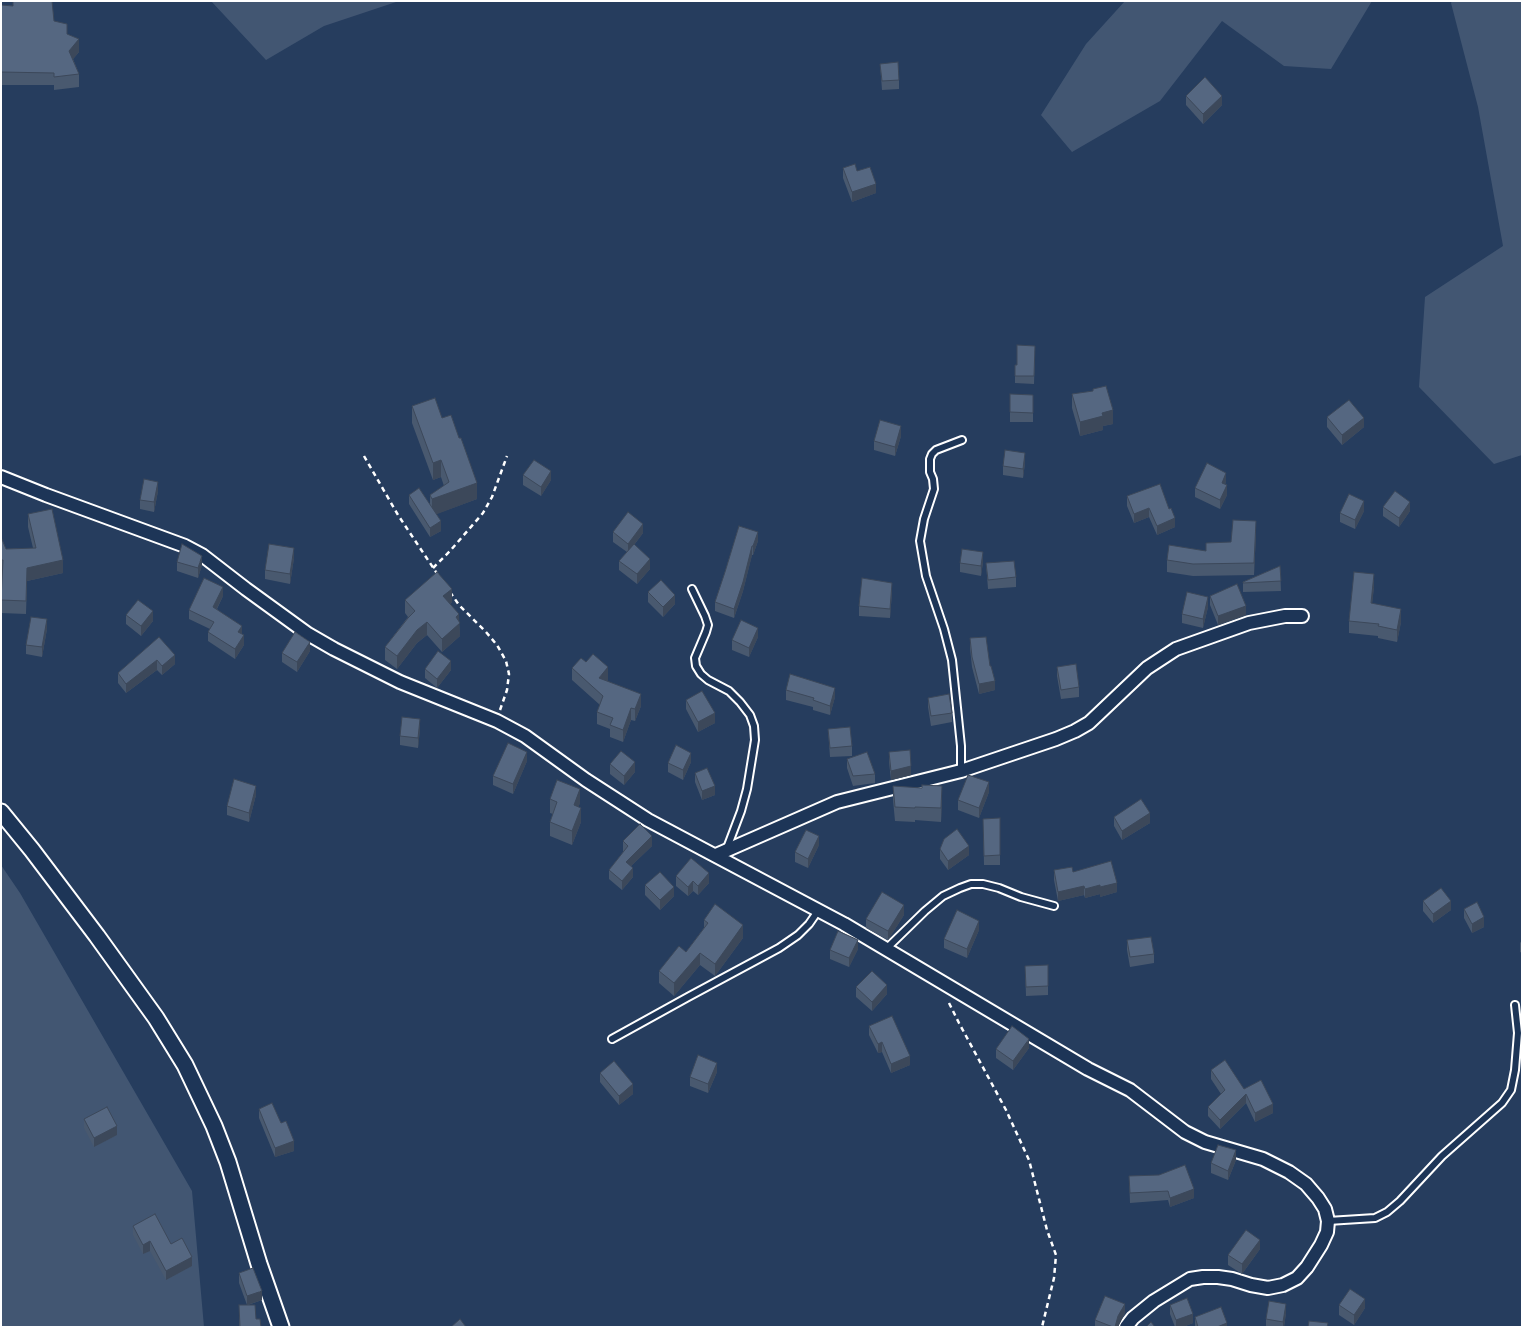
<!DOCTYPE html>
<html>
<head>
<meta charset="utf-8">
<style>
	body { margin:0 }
	#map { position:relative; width:1523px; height:1328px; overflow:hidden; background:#263d5e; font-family:Delius,sans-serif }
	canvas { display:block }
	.frame { position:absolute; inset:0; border:2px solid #fff; pointer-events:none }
</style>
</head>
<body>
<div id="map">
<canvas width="1523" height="1328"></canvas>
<div class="frame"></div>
</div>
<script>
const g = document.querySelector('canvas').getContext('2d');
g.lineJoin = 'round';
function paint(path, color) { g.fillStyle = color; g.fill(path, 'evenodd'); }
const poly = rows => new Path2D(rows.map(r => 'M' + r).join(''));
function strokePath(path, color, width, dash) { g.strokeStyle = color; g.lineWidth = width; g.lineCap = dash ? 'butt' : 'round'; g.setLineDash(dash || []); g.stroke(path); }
paint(poly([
	[211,1,399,1,324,26,266,60],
	[1125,1,1372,1,1331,69,1284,66,1222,21,1160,101,1072,152,1041,115,1086,44],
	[1452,1,1522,1,1522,455,1494,464,1419,387,1425,297,1503,246,1478,107,1451,3],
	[1,865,20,893,192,1191,204,1327,1,1327]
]), '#425672');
const service = poly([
	[692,589,705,616,708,625,706,632,695,658,696,666,701,674,708,680,729,691,740,702,750,715,754,726,755,740,747,789,741,811,727,848],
	[961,771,961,746,952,660,944,629,926,576,920,541,924,519,934,489,933,479,930,472,930,459,932,454,936,450,962,440],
	[886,949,925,911,943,896,960,888,971,884,983,884,999,888,1021,897,1054,906],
	[612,1039,688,997,779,948,798,935,809,924,818,911],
	[1328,1221,1375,1218,1387,1212,1400,1201,1442,1156,1502,1103,1511,1090,1515,1070,1518,1033,1515,1005]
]);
const minor = poly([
	[1,477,46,495,185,546,202,555,246,589,308,634,334,649,400,682,497,721,525,736,586,780,648,820,844,924,1088,1069,1130,1090,1185,1132,1205,1142,1263,1159,1289,1172,1306,1184,1318,1198,1325,1209,1328,1221,1327,1232,1321,1245,1307,1267,1297,1278,1283,1285,1268,1288,1251,1285,1232,1279,1218,1277,1203,1277,1190,1279,1154,1301,1133,1318,1126,1327],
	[716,855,837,802,961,771,1056,739,1075,731,1089,723,1147,668,1176,649,1249,623,1285,616,1302,616]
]);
const tertiary = poly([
	[1,812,32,850,97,936,156,1018,185,1065,214,1126,228,1162,259,1264,281,1327]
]);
strokePath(service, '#fff', 10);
strokePath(minor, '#fff', 16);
strokePath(tertiary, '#fff', 19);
strokePath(poly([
	[364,456,398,515,438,575],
	[433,568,450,551,483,513,492,497,507,456],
	[450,592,459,605,486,632,497,645,506,661,509,674,507,690,500,710],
	[949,1003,959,1023,1006,1110,1029,1160,1047,1230,1056,1255,1054,1278,1042,1327]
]), '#fff', 2.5, [5, 4]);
strokePath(service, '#1d3557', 6);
strokePath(minor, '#1d3557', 12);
strokePath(tertiary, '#1d3557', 15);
paint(poly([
	[1,5,13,6,54,21,67,34,79,52,73,59,79,74,79,87,54,90,54,85,1,85],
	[880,64,899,80,899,89,882,90],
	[1186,96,1222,105,1203,124,1186,105],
	[843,168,857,171,876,193,852,202,843,178],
	[1035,353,1034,384,1015,383,1015,365,1017,365],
	[1093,391,1113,424,1103,426,1103,430,1080,436,1072,408,1072,394],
	[1010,394,1033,395,1033,422,1010,422],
	[412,406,442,418,477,499,436,514,441,531,430,537,409,504,409,495,430,505,430,495,444,486,441,477,433,480,412,423],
	[1327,417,1364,427,1342,445,1327,427],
	[901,436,895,456,874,450,874,441],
	[1025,463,1023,478,1003,475,1003,466],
	[523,475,551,480,541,496,523,485],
	[1226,482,1225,484,1227,495,1220,509,1195,497,1195,488],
	[158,491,154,512,140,509,140,500],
	[1127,496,1169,509,1175,527,1157,535,1149,517,1134,523,1127,506],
	[1383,507,1410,511,1399,527,1383,516],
	[1364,511,1355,529,1340,522,1340,513],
	[28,514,63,573,27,581,26,614,1,613,2,574,1,574,1,537,6,549,33,548,28,527],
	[739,526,758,541,753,555,752,555,743,591,734,618,715,611,715,602,725,572],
	[613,532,643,533,634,545,650,569,637,584,619,570,619,561,627,552,613,542],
	[1256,533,1254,575,1193,576,1167,572,1167,560,1206,551],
	[294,558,290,584,265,579,265,570],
	[177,562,202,565,198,578,177,571],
	[983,562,981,576,960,572,960,563],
	[986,563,1016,577,1016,587,988,589],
	[1280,566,1281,591,1243,592,1243,582],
	[1374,587,1372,603,1401,622,1397,642,1378,638,1378,636,1349,633,1349,621],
	[648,592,675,604,663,617,648,602],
	[892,592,890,618,859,616,859,606],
	[223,596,217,609,242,634,244,645,235,659,208,641,208,632,210,629,189,619,189,610],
	[1210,596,1246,615,1218,625,1210,605],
	[405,600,452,602,450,604,459,622,460,636,442,652,427,635,417,643,397,669,385,660,385,647,408,617,405,613],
	[1208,607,1203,628,1182,623,1182,614],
	[126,615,153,621,141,636,126,624],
	[47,629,42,657,26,654,26,645],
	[159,637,175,664,162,675,157,670,126,693,118,683,118,673],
	[758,637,749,657,732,650,732,640],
	[970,638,990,666,995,690,979,694,972,667,970,648],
	[310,651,297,672,282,662,282,653],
	[586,662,608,680,607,681,641,706,635,721,631,720,623,742,610,737,610,729,597,724,597,712,600,705,572,680,572,668],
	[1057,667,1079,687,1079,697,1061,699,1057,676],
	[425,669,451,670,437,688,425,678],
	[786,690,835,697,830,715,813,710,813,707,786,700],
	[928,698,952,713,952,722,931,726,928,707],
	[686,700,715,723,698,732,686,709],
	[420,729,418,748,400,745,400,736],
	[828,729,852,746,852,756,830,757],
	[889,752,911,775,891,780,889,762],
	[847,759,875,774,875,783,853,786,847,768],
	[527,761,513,794,493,785,493,776],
	[691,762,683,780,668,772,668,763],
	[610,764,635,772,624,785,610,774],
	[695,773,715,795,702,800,695,782],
	[893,786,942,800,941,822,915,820,915,822,895,821,893,800],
	[989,792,979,818,958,810,958,800],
	[256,795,249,822,227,815,227,806],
	[550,799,580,803,578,807,581,822,572,845,550,836,550,822,553,814,550,813],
	[1114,817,1150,823,1122,840,1114,826],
	[1000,818,1000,865,984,865,983,819],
	[623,841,652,846,631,866,633,877,622,890,609,879,609,870,624,851,623,851],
	[819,845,808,868,795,862,795,852],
	[940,849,969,855,948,870,940,859],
	[1054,870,1073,872,1117,892,1100,897,1100,894,1085,898,1084,895,1058,901,1054,880],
	[676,876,709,883,698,895,693,891,688,896,676,886],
	[645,885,674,896,660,910,645,895],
	[1423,901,1451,910,1433,923,1423,911],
	[1464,909,1484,927,1472,933,1464,918],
	[904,915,888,940,866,928,866,919],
	[704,920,743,938,715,976,700,965,674,996,659,983,659,971,686,952,704,928],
	[979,930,967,958,944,948,944,939],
	[1127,940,1154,954,1154,963,1130,967,1127,950],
	[1522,940,1522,953,1520,952,1520,943],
	[858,949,849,967,830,959,830,950],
	[1025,966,1048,986,1048,995,1026,996],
	[856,987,887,994,872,1011,856,997],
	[869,1026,910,1065,891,1073,882,1052,878,1053,869,1035],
	[1029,1048,1013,1070,996,1058,996,1049],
	[1211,1070,1244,1089,1273,1113,1255,1122,1246,1103,1220,1129,1208,1116,1208,1107,1221,1094,1211,1079],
	[717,1072,708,1093,690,1086,690,1077],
	[600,1073,633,1094,619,1105,600,1082],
	[259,1109,281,1123,294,1151,275,1157,259,1118],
	[84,1119,117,1135,94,1147,84,1128],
	[1236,1160,1228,1180,1211,1173,1211,1163],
	[1129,1176,1194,1198,1170,1207,1168,1200,1130,1203],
	[133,1226,171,1244,192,1266,166,1280,150,1251,143,1254,133,1235],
	[1260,1249,1242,1274,1228,1265,1228,1255],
	[239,1273,262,1300,248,1305,261,1327,239,1327,239,1305,247,1305,239,1283],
	[1170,1305,1193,1323,1183,1327,1175,1327,1170,1314],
	[1339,1305,1365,1308,1354,1325,1339,1315],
	[1125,1313,1118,1327,1095,1327,1095,1320],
	[1286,1313,1284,1327,1266,1327,1266,1319],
	[1195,1317,1227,1327,1195,1327]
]), '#49596f');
paint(poly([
	[79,39,79,52,69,64,69,51],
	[1222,96,1222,105,1203,124,1203,114],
	[876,184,876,193,852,202,852,192],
	[1113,410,1113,424,1103,426,1103,430,1080,436,1080,422,1102,413],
	[1364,418,1364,427,1342,445,1342,435],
	[901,426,901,436,895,456,895,447],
	[1025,453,1025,463,1023,478,1023,469],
	[441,460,441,477,433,480,433,463],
	[551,471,551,480,541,496,541,487],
	[1226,473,1226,482,1222,492,1222,483],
	[158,482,158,491,154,512,154,502],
	[477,483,477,499,432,516,432,499],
	[1227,485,1227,495,1220,509,1220,500],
	[1364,501,1364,511,1355,529,1355,520],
	[1410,502,1410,511,1399,527,1399,518],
	[1149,508,1149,517,1134,523,1134,514],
	[1175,518,1175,527,1157,535,1157,526],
	[441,521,441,531,430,537,430,528],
	[1256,521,1256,533,1254,575,1254,563],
	[643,524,643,533,628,553,628,544],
	[758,532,758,541,753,555,753,546],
	[752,546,752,555,743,591,734,618,734,609],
	[294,548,294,558,290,584,290,574],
	[983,552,983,562,981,576,981,566],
	[202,556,202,565,198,578,198,568],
	[650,559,650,569,637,584,637,574],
	[63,560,63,573,27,581,26,614,27,568],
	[1374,574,1374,587,1371,615,1371,603],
	[892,583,892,592,890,618,890,609],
	[223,587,223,596,213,616,213,607],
	[452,589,452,602,443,609,443,596],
	[675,595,675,604,663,617,663,607],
	[1208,597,1208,607,1203,628,1203,619],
	[1246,606,1246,615,1218,625,1218,616],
	[1401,609,1401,622,1397,642,1397,630],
	[153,611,153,621,141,636,141,626],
	[459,614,460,636,442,652,442,639,456,617],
	[47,619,47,629,42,657,42,647],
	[427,622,427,635,417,643,397,669,397,656,417,630],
	[242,626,242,635,238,632],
	[758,628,758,637,749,657,749,648],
	[244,635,244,645,235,659,235,649],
	[310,642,310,651,297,672,297,662],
	[175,655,175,664,162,675,162,666],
	[157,660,157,670,126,693,126,684],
	[451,661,451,670,437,688,437,679],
	[608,667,608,680,599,690,599,678],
	[995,681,995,690,979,694,979,684],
	[835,688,835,697,830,715,830,706],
	[641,694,641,706,635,721,635,709],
	[631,708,631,720,623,742,623,730],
	[715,713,715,723,698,732,698,722],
	[420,719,420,729,418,748,418,738],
	[527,752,527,761,513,794,513,784],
	[691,753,691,762,683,780,683,770],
	[635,762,635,772,624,785,624,776],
	[911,766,911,775,891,780,891,771],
	[989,782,989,792,979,818,979,808],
	[256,786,256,795,249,822,249,813],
	[715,786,715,795,702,800,702,791],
	[942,786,942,800,941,822,941,808],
	[580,789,580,803,574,819,574,805],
	[581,808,581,822,572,845,572,831],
	[1150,813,1150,823,1122,840,1122,831],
	[652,836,652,846,626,871,626,862],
	[819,836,819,845,808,868,808,859],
	[969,846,969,855,948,870,948,861],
	[633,868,633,877,622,890,622,881],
	[709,873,709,883,698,895,698,886],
	[693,881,693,891,688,896,688,887],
	[1117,883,1117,892,1100,897,1100,887],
	[1100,885,1100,894,1085,898,1085,889],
	[1084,886,1084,895,1058,901,1058,892],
	[674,887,674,896,660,910,660,900],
	[1451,901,1451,910,1433,923,1433,914],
	[904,905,904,915,888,940,888,931],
	[1484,917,1484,927,1472,933,1472,924],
	[979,921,979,930,967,958,967,949],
	[743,925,743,938,715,976,715,964],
	[858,940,858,949,849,967,849,958],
	[700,953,700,965,674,996,674,983],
	[887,985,887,994,872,1011,872,1002],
	[1029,1039,1029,1048,1013,1070,1013,1061],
	[882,1042,882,1052,878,1053,878,1044],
	[910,1056,910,1065,891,1073,891,1064],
	[717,1063,717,1072,708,1093,708,1084],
	[633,1084,633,1094,619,1105,619,1096],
	[1246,1094,1246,1103,1220,1129,1220,1120],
	[1273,1104,1273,1113,1255,1122,1255,1113],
	[117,1126,117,1135,94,1147,94,1138],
	[294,1141,294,1151,275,1157,275,1148],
	[1236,1150,1236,1160,1228,1180,1228,1171],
	[1194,1189,1194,1198,1170,1207,1170,1198],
	[1260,1240,1260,1249,1242,1274,1242,1264],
	[150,1241,150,1251,143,1254,143,1245],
	[192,1257,192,1266,166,1280,166,1271],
	[262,1291,262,1300,247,1305,247,1296],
	[1365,1299,1365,1308,1354,1325,1354,1315],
	[1125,1304,1125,1313,1118,1327,1115,1327,1118,1316],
	[1286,1304,1286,1313,1284,1327,1283,1327,1283,1322],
	[1193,1314,1193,1323,1183,1327,1176,1327,1176,1320],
	[1227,1323,1227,1327,1217,1327]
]), '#3c485a');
const building = poly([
	[13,1,52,1,54,21,67,24,67,34,79,39,69,51,79,74,54,77,54,73,1,72,1,5,13,6,13,1],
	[898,62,899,80,882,81,880,64,898,62],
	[1205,77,1222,96,1203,114,1186,96,1205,77],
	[855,164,857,171,870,167,876,184,852,192,843,168,855,164],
	[1017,345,1035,346,1034,376,1015,376,1015,365,1017,365,1017,345],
	[1106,386,1113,410,1102,413,1103,416,1080,422,1072,394,1093,391,1093,389,1106,386],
	[1010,394,1033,395,1033,413,1010,412,1010,394],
	[435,398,442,418,451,415,459,438,461,438,477,483,432,499,430,495,449,482,441,460,433,463,412,406,435,398],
	[1349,400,1364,418,1342,435,1327,417,1349,400],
	[880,420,901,426,895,447,874,441,880,420],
	[1005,450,1025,453,1023,469,1003,466,1005,450],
	[534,460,551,471,541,487,523,475,534,460],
	[1207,463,1226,473,1222,483,1227,485,1220,500,1195,488,1207,463],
	[144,479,158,482,154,502,140,500,144,479],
	[1160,484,1169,509,1171,508,1175,518,1157,526,1149,508,1134,514,1127,496,1160,484],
	[419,488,441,521,430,528,409,495,419,488],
	[1395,491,1410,502,1399,518,1383,507,1395,491],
	[1349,494,1364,501,1355,520,1340,513,1349,494],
	[52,509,63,560,27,568,26,601,1,600,3,560,1,560,1,537,6,549,36,548,28,514,52,509],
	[628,512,643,524,628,544,613,532,628,512],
	[1233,520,1256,521,1254,563,1193,564,1167,560,1169,545,1206,551,1206,543,1231,542,1233,520],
	[739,526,758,532,753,546,752,546,743,582,734,609,715,602,725,572,739,526],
	[182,544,202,556,198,568,177,562,182,544],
	[269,544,294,548,290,574,265,570,269,544],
	[634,544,650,559,637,574,619,561,634,544],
	[962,549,983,552,981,566,960,563,962,549],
	[1014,561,1016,577,988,580,986,563,1014,561],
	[1280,566,1281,581,1243,583,1243,582,1280,566],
	[437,572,452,589,443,596,459,614,456,617,460,623,442,639,427,622,417,630,397,656,385,647,408,618,415,611,405,600,437,572],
	[1354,572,1374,574,1371,603,1401,609,1397,630,1378,626,1379,624,1349,621,1354,572],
	[204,578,223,587,213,607,242,626,238,632,244,635,235,649,208,632,214,622,189,610,204,578],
	[862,578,892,583,890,609,859,606,862,578],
	[661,580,675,595,663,607,648,592,661,580],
	[1237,584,1246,606,1218,616,1210,596,1237,584],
	[1187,592,1208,597,1203,619,1182,614,1187,592],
	[138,600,153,611,141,626,126,615,138,600],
	[31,617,47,619,42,647,26,645,31,617],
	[741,620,758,628,749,648,732,640,741,620],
	[295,632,310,642,297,662,282,653,295,632],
	[159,637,175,655,162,666,157,660,126,684,118,673,159,637],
	[986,637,990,666,991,666,995,681,979,684,972,657,970,638,986,637],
	[438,651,451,661,437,679,425,669,438,651],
	[593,654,608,667,599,678,641,694,635,709,631,708,623,730,610,725,613,718,597,712,603,696,572,668,581,658,586,662,593,654],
	[1076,664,1079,687,1061,690,1057,667,1076,664],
	[790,674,835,688,830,706,813,700,814,698,786,690,790,674],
	[702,691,715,713,698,722,686,700,702,691],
	[949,694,952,713,931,716,928,698,949,694],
	[402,717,420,719,418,738,400,736,402,717],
	[850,727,852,746,830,748,828,729,850,727],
	[508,743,527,752,513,784,493,776,508,743],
	[676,745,691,753,683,770,668,763,676,745],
	[910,750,911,766,891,771,889,752,910,750],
	[621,751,635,762,624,776,610,764,621,751],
	[867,752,875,774,853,776,847,759,867,752],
	[707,768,715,786,702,791,695,773,707,768],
	[968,775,989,782,979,808,958,800,968,775],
	[234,779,256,786,249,813,227,806,234,779],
	[557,780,580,789,574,805,581,808,572,831,550,822,557,802,550,799,557,780],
	[922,785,942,786,941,808,915,807,915,808,895,807,893,786,922,788,922,785],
	[1141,799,1150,813,1122,831,1114,817,1141,799],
	[1000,818,1000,855,984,856,983,819,1000,818],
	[640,824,652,836,626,862,633,868,622,881,609,870,628,846,623,841,640,824],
	[957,829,969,846,948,861,940,849,944,839,957,829],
	[806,830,819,836,808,859,795,852,806,830],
	[691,858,709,873,698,886,693,881,688,887,676,876,691,858],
	[1111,861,1117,883,1100,887,1100,885,1085,889,1084,886,1058,892,1054,870,1072,867,1073,872,1111,861],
	[660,872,674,887,660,900,645,885,660,872],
	[1441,888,1451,901,1433,914,1423,901,1441,888],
	[882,892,904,905,888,931,866,919,882,892],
	[1477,902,1484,917,1472,924,1464,909,1477,902],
	[715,904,743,925,715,964,700,953,674,983,659,971,679,946,686,952,708,923,704,920,715,904],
	[957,910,979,921,967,949,944,939,957,910],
	[838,931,858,940,849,958,830,950,838,931],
	[1151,937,1154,954,1130,957,1127,940,1151,937],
	[1048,965,1048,986,1026,987,1025,966,1048,965],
	[872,971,887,985,872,1002,856,987,872,971],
	[892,1016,910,1056,891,1064,882,1042,878,1044,869,1026,892,1016],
	[1012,1026,1029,1039,1013,1061,996,1049,1012,1026],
	[698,1055,717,1063,708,1084,690,1077,698,1055],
	[1225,1060,1244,1089,1261,1080,1273,1104,1255,1113,1246,1094,1220,1120,1208,1107,1225,1090,1211,1070,1225,1060],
	[614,1061,633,1084,619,1096,600,1073,614,1061],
	[272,1103,281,1123,286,1121,294,1141,275,1148,259,1109,272,1103],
	[107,1107,117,1126,94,1138,84,1119,107,1107],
	[1218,1145,1236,1150,1228,1171,1211,1163,1218,1145],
	[1185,1165,1194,1189,1170,1198,1168,1191,1130,1193,1129,1176,1159,1175,1185,1165],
	[155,1214,171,1244,182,1238,192,1257,166,1271,150,1241,143,1245,133,1226,155,1214],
	[1246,1230,1260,1240,1242,1264,1228,1255,1246,1230],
	[253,1268,262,1291,247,1296,239,1273,253,1268],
	[1350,1289,1365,1299,1354,1315,1339,1305,1350,1289],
	[1105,1296,1125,1304,1118,1316,1115,1327,1113,1327,1095,1320,1105,1296],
	[1187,1298,1193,1314,1176,1320,1170,1305,1187,1298],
	[1269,1301,1286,1304,1283,1322,1266,1319,1269,1301],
	[239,1305,255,1305,256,1319,260,1319,261,1327,240,1327,239,1305],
	[1221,1307,1227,1323,1217,1327,1198,1327,1195,1317,1221,1307],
	[460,1319,466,1327,451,1327,460,1319],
	[1309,1321,1328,1323,1327,1327,1308,1327,1309,1321],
	[1151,1322,1155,1327,1146,1327,1151,1322]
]);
paint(building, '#556781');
strokePath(building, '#3c485a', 1);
</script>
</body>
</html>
